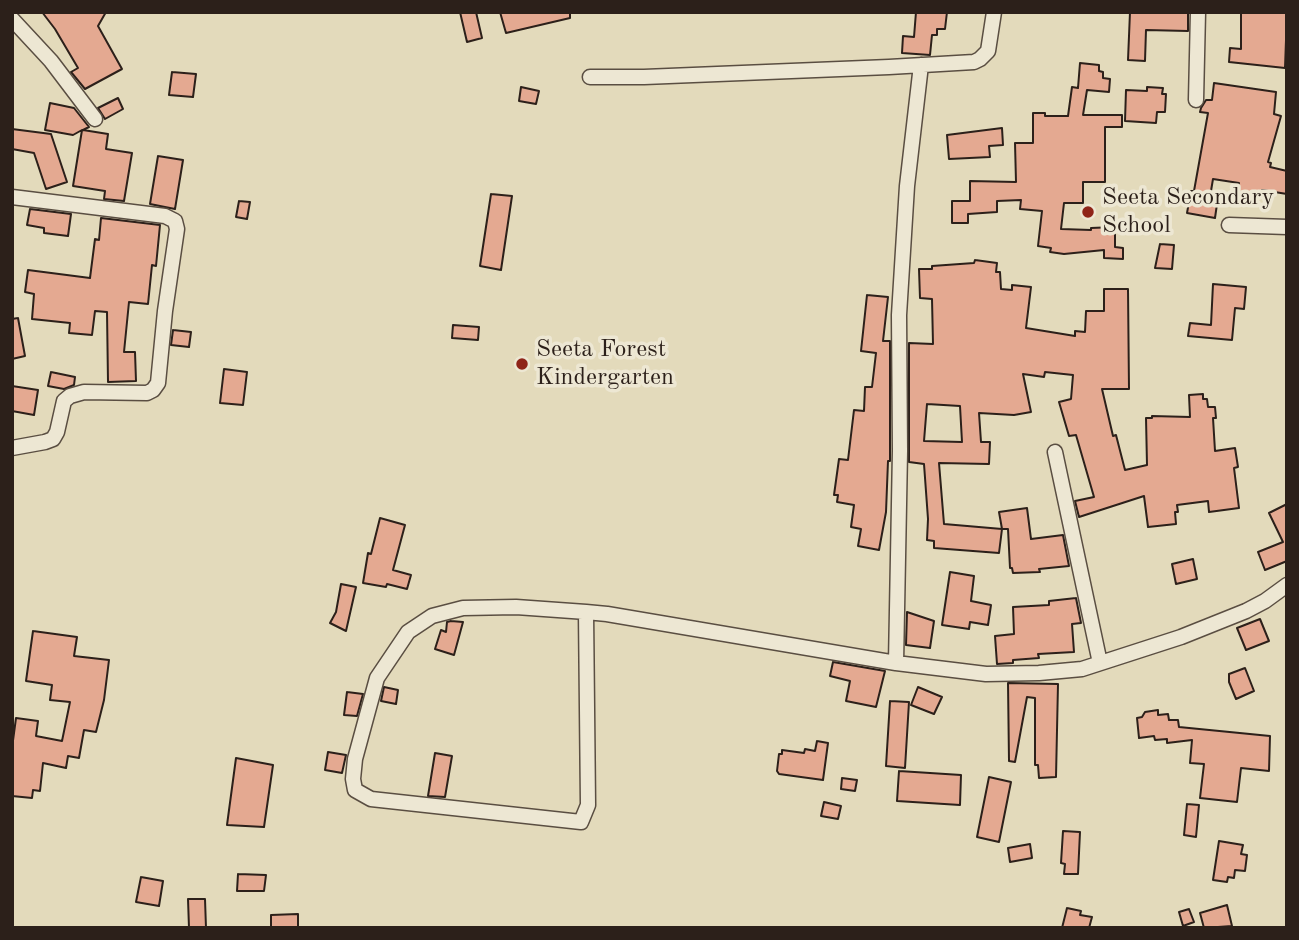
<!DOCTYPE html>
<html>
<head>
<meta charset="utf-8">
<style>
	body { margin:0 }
	#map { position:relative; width:1299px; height:940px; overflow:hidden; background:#e3dabb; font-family:"Old Standard TT",serif }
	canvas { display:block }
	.frame { position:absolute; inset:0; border:14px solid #2c201a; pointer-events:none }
</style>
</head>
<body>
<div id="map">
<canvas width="1299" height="940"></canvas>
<div class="frame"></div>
</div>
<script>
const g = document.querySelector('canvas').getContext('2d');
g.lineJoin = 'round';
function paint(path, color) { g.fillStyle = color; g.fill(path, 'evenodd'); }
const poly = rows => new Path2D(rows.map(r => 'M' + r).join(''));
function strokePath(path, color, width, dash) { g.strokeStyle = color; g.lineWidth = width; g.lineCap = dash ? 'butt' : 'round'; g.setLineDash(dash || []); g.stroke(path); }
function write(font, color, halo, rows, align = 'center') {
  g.font = font + ' "Old Standard TT",serif'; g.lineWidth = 7; g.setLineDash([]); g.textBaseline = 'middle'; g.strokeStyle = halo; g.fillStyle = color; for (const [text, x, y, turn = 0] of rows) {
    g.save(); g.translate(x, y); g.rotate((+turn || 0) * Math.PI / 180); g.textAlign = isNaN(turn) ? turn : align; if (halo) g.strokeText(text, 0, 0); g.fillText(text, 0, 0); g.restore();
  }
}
const building = poly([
	[42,12,106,12,98,26,122,69,85,89,71,72,78,68,55,29,42,12],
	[460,12,476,12,482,38,467,42,460,12],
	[500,12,570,12,570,18,506,33,500,12],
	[916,12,947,12,945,29,937,29,937,35,932,35,930,55,902,53,903,36,914,37,916,12],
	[1130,12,1188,12,1188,31,1146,30,1145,61,1128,60,1130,12],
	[1241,12,1287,12,1285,68,1229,62,1230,48,1241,49,1241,12],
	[1080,63,1099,65,1099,71,1103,72,1103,78,1110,79,1109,92,1087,90,1083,115,1122,115,1122,127,1105,127,1105,182,1083,182,1083,203,1064,203,1061,229,1091,230,1091,228,1115,227,1115,247,1123,248,1123,259,1104,258,1104,250,1064,254,1050,252,1051,248,1038,246,1042,211,1020,209,1021,200,997,201,997,212,968,214,968,223,952,223,952,201,970,201,970,181,1016,182,1015,143,1033,143,1033,113,1045,113,1045,116,1068,116,1072,87,1078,88,1080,63],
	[172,72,196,74,193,97,169,95,172,72],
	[1214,83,1276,92,1274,114,1281,116,1268,162,1271,163,1270,167,1287,171,1287,194,1262,190,1260,197,1237,191,1239,183,1213,179,1209,203,1217,204,1215,218,1187,213,1191,191,1194,191,1208,113,1200,112,1201,108,1206,100,1212,100,1214,83],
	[521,87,539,91,536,104,519,101,521,87],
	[1147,87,1163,88,1162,94,1166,94,1165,112,1157,112,1156,123,1125,121,1126,90,1147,91,1147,87],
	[118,98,123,109,105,119,98,108,118,98],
	[50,103,74,108,89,127,83,130,108,134,106,149,132,153,124,201,104,199,105,191,73,186,82,130,73,135,45,130,50,103],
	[1002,128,1003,145,989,146,990,157,949,159,947,135,1002,128],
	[12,129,51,134,67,182,46,189,34,153,12,149,12,129],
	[158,156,183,160,175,209,150,204,158,156],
	[491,194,512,196,501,270,480,266,491,194],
	[239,201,250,202,247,219,236,217,239,201],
	[30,209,71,214,68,236,44,233,44,228,27,225,30,209],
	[101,218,160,225,156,266,152,265,148,304,129,302,124,352,135,352,136,381,108,382,107,312,95,311,92,335,69,333,70,323,32,319,34,294,25,292,28,270,90,278,95,239,99,240,101,218],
	[1160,244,1174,245,1172,269,1155,268,1160,244],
	[975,260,997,263,996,272,1000,272,1001,289,1012,290,1012,285,1031,287,1026,328,1075,336,1075,331,1085,332,1086,311,1104,311,1104,289,1128,289,1129,389,1102,389,1113,436,1116,435,1125,470,1147,465,1146,418,1152,418,1152,416,1190,417,1189,395,1203,394,1203,399,1207,399,1208,407,1215,407,1216,418,1213,418,1215,451,1235,448,1238,467,1234,468,1239,508,1209,512,1208,501,1177,505,1178,512,1175,512,1176,524,1148,527,1144,496,1079,517,1075,501,1094,497,1076,435,1069,436,1059,402,1071,399,1073,375,1045,372,1044,377,1023,374,1031,412,1014,415,979,413,981,442,990,442,989,464,939,463,944,524,1002,529,999,512,1027,508,1031,539,1063,535,1069,566,1039,569,1040,572,1013,573,1012,568,1010,568,1008,529,1002,529,999,553,934,548,934,541,927,540,928,519,924,464,909,462,909,343,933,344,932,299,920,298,919,269,932,269,932,266,974,263,975,260],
	[927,404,960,406,962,442,924,441,927,404],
	[1213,284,1246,287,1244,309,1235,308,1232,340,1188,336,1190,323,1211,325,1213,284],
	[867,295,888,297,883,341,890,341,890,461,888,461,886,512,879,550,858,546,861,529,851,527,854,505,837,502,838,495,834,495,839,459,848,460,854,410,864,411,865,387,872,387,876,353,861,351,867,295],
	[18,318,25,356,12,359,12,319,18,318],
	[453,325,479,327,478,340,452,338,453,325],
	[173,330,191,332,189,347,171,345,173,330],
	[224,369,247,372,243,405,220,403,224,369],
	[51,372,75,377,74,385,64,389,48,386,51,372],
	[12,386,38,390,34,415,12,411,12,386],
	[1287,504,1287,561,1265,570,1258,552,1283,542,1269,513,1287,504],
	[380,518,405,525,393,570,411,575,407,589,387,584,386,587,363,583,368,553,371,554,380,518],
	[1193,559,1197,579,1176,584,1172,564,1193,559],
	[950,572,974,576,971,601,991,605,988,625,970,622,969,629,942,625,950,572],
	[341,584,356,587,346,631,330,623,336,612,341,584],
	[1076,598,1081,623,1072,624,1074,652,1038,654,1039,658,1013,660,1013,663,997,664,995,636,1014,634,1013,607,1049,605,1049,601,1076,598],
	[907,612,934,621,930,648,906,645,907,612],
	[1260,619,1269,641,1246,650,1237,628,1260,619],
	[451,621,463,622,454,655,435,649,441,630,446,632,447,622,451,621],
	[33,631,77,637,74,656,109,660,104,700,96,732,84,730,79,758,68,756,66,768,43,763,40,791,33,790,32,798,12,796,12,748,16,718,38,721,36,736,62,741,70,702,50,700,52,685,26,681,33,631],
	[833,662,885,671,876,707,846,701,850,681,830,676,833,662],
	[1245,668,1254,691,1236,699,1229,682,1229,674,1245,668],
	[1008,683,1058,684,1056,777,1039,778,1038,765,1035,765,1035,698,1027,697,1015,762,1009,761,1008,683],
	[384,687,398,690,396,704,381,701,384,687],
	[918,687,942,697,934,714,911,705,918,687],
	[347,692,363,694,357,716,344,715,347,692],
	[890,701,909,702,905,768,886,766,890,701],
	[1158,710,1158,715,1168,714,1169,720,1178,720,1179,727,1270,736,1269,771,1241,768,1237,802,1200,798,1204,764,1190,763,1192,740,1167,743,1167,739,1155,740,1154,736,1139,738,1137,718,1142,717,1145,712,1158,710],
	[817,741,828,743,823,780,779,774,777,771,779,754,782,754,782,750,804,753,805,749,815,751,817,741],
	[328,752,346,755,342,773,325,770,328,752],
	[435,753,452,756,445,797,428,796,435,753],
	[236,758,273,765,264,827,227,825,236,758],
	[899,771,961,775,960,805,897,801,899,771],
	[989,777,1011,782,999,842,977,837,989,777],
	[842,778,857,780,855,791,841,789,842,778],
	[824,802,841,806,838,819,821,816,824,802],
	[1187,804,1199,805,1196,837,1184,835,1187,804],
	[1063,831,1080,832,1078,874,1064,874,1065,864,1061,863,1063,831],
	[1219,841,1243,845,1241,854,1247,855,1245,871,1235,870,1234,878,1228,877,1227,882,1213,880,1219,841],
	[1030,844,1032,858,1010,862,1008,848,1030,844],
	[238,874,266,875,264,891,237,891,238,874],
	[141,877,163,881,159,906,136,902,141,877],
	[188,899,205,899,206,928,189,928,188,899],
	[1227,905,1232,926,1204,928,1200,913,1227,905],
	[1067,908,1081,911,1080,915,1092,917,1089,928,1062,928,1067,908],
	[1189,909,1194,922,1183,926,1179,912,1189,909],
	[298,914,298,928,271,928,271,915,298,914]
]);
paint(building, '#e4a991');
strokePath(building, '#2c201a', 2);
const minor = poly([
	[12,19,51,61,95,119],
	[590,77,644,77,889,67,974,62,980,59,988,51,994,12],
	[1196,100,1198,12],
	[12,197,165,216,175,221,177,229,165,311,158,383,153,390,147,393,84,392,70,396,64,401,57,432,53,439,45,442,12,448],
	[1229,225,1287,227],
	[1055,452,1100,663],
	[586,612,588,805,581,822,371,799,355,790,353,779,355,759,377,678,408,632,432,616,463,608,516,607,586,612,607,614,896,663,986,674,1039,673,1082,669,1181,637,1246,611,1265,601,1287,585],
	[896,663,900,451,899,315,907,186,921,65]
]);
strokePath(minor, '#5a4e42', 17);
strokePath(minor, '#ede7d3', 14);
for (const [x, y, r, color] of [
	[1088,212,7,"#8f2418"],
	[522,364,7,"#8f2418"]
]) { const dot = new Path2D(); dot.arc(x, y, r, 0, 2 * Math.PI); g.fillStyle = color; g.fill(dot); strokePath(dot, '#ede7d3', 2.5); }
write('24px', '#2c201a', '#ede7d3', [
	["Seeta Secondary",1102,198],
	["School",1102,226],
	["Seeta Forest",536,350],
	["Kindergarten",536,378]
], 'left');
</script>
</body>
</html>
